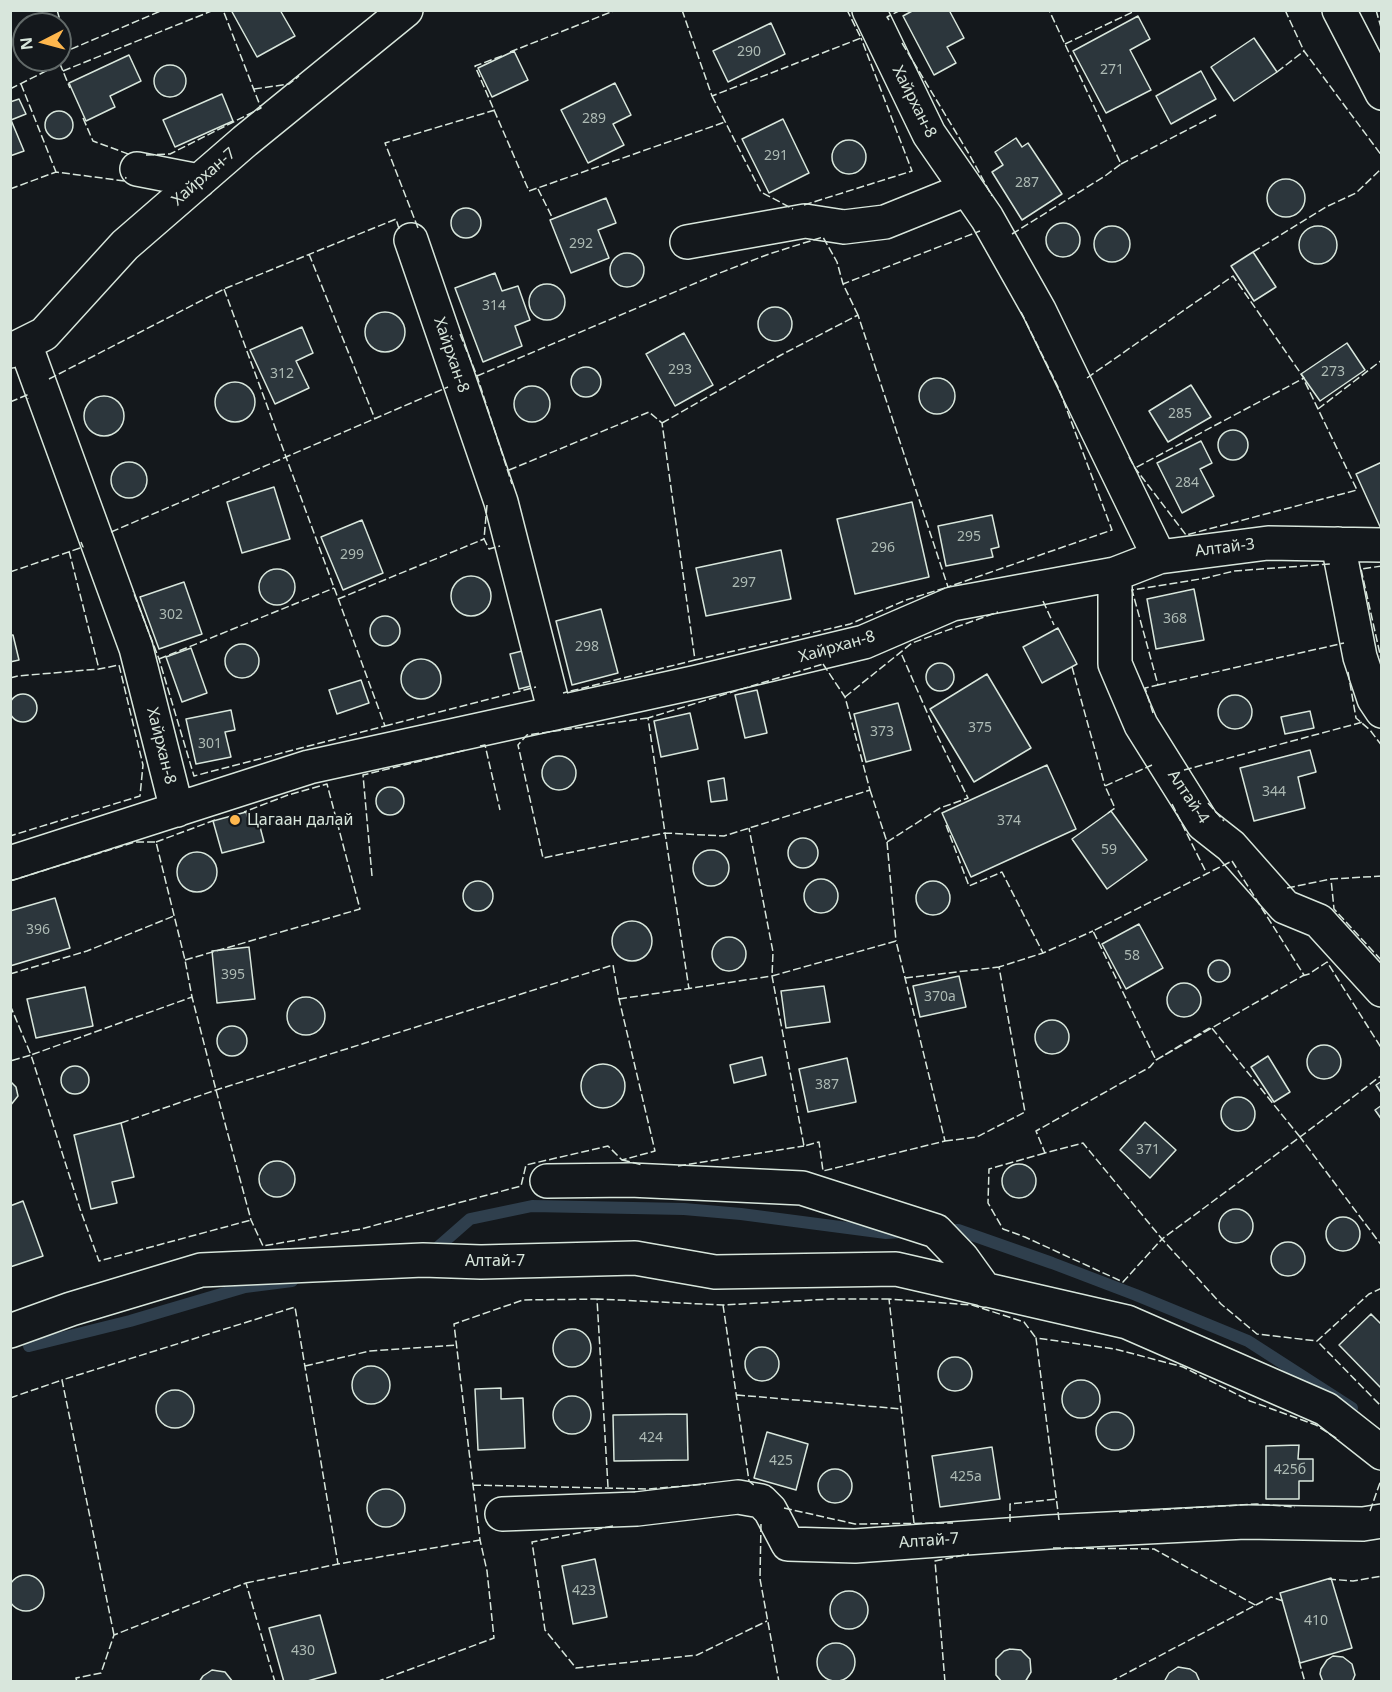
<!DOCTYPE html>
<html>
<head>
<meta charset="utf-8">
<style>
	body { margin:0 }
	#map { position:relative; width:1392px; height:1692px; overflow:hidden; background:#14181c; font-family:"Noto Sans",sans-serif }
	canvas { display:block }
	.frame { position:absolute; inset:0; border:12px solid #d8e6dc; pointer-events:none }
	.north { position:absolute; left:12px; top:12px; width:60px; height:60px; box-sizing:border-box; background:#14181c; border:2px solid #626a69; border-radius:50%; rotate:264deg; font-size:16px; font-weight:700; line-height:24px; text-align:center; color:#d8e6dc }
	.north::after { content:''; display:block; margin:auto; width:21px; height:27px; background:#ffb74d; clip-path:polygon(50% 0,100% 100%,50% 72%,0 100%) }
</style>
</head>
<body>
<div id="map">
<canvas width="1392" height="1692"></canvas>
<div class="frame"></div>
<div class="north">N</div>
</div>
<script>
const g = document.querySelector('canvas').getContext('2d');
g.lineJoin = 'round';
const poly = rows => new Path2D(rows.map(r => 'M' + r).join(''));
function strokePath(path, color, width, dash) { g.strokeStyle = color; g.lineWidth = width; g.lineCap = dash ? 'butt' : 'round'; g.setLineDash(dash || []); g.stroke(path); }
function paint(path, color) { g.fillStyle = color; g.fill(path, 'evenodd'); }
function write(font, color, halo, rows, align = 'center') {
  g.font = font + ' "Noto Sans",sans-serif'; g.lineWidth = 4.5; g.setLineDash([]); g.textBaseline = 'middle'; g.strokeStyle = halo; g.fillStyle = color; for (const [text, x, y, turn = 0] of rows) {
    g.save(); g.translate(x, y); g.rotate((+turn || 0) * Math.PI / 180); g.textAlign = isNaN(turn) ? turn : align; if (halo) g.strokeText(text, 0, 0); g.fillText(text, 0, 0); g.restore();
  }
}
strokePath(poly([
	[943,1231,958,1230,1052,1263,1136,1295,1248,1341,1352,1408],
	[429,1255,470,1219,532,1206,684,1209,741,1214,886,1233,902,1232],
	[29,1346,130,1321,245,1287,292,1281]
]), '#2f3f4d', 12);
const building = poly([
	[231,10,280,10,295,36,257,57,231,10],
	[914,10,949,10,964,38,947,47,956,63,934,75,903,16,914,10],
	[1138,16,1150,39,1130,50,1151,90,1106,113,1073,51,1138,16],
	[771,23,785,54,728,82,713,51,771,23],
	[1254,38,1277,72,1234,101,1211,67,1254,38],
	[514,51,528,80,492,97,478,68,514,51],
	[129,55,141,81,110,96,115,107,86,121,69,83,129,55],
	'154 81a16 16 0 1 1 32 0a16 16 0 1 1-32 0Z',
	[1201,71,1216,99,1171,124,1156,96,1201,71],
	[615,83,631,115,613,124,624,145,588,163,561,110,615,83],
	[222,94,233,121,175,147,163,120,222,94],
	[19,99,26,114,11,120,24,151,10,156,10,102,19,99],
	'45 125a14 14 0 1 1 28 0a14 14 0 1 1-28 0Z',
	[783,119,809,173,769,193,742,139,783,119],
	[1016,138,1022,147,1028,143,1062,194,1022,220,992,172,1003,165,995,152,1016,138],
	'832 157a17 17 0 1 1 34 0a17 17 0 1 1-34 0Z',
	'1267 198a19 19 0 1 1 38 0a19 19 0 1 1-38 0Z',
	[606,198,616,223,598,230,609,258,571,273,550,220,606,198],
	'451 223a15 15 0 1 1 30 0a15 15 0 1 1-30 0Z',
	'1046 240a17 17 0 1 1 34 0a17 17 0 1 1-34 0Z',
	'1094 244a18 18 0 1 1 36 0a18 18 0 1 1-36 0Z',
	'1299 245a19 19 0 1 1 38 0a19 19 0 1 1-38 0Z',
	[1253,252,1276,287,1254,301,1231,266,1253,252],
	'610 270a17 17 0 1 1 34 0a17 17 0 1 1-34 0Z',
	[495,273,502,291,518,286,530,320,515,326,522,346,483,362,455,288,495,273],
	'529 302a18 18 0 1 1 36 0a18 18 0 1 1-36 0Z',
	'758 324a17 17 0 1 1 34 0a17 17 0 1 1-34 0Z',
	'365 332a20 20 0 1 1 40 0a20 20 0 1 1-40 0Z',
	[302,327,313,353,296,361,309,388,275,404,250,350,302,327],
	[684,333,713,385,675,406,646,354,684,333],
	[1347,343,1365,370,1320,401,1301,374,1347,343],
	'571 382a15 15 0 1 1 30 0a15 15 0 1 1-30 0Z',
	'919 396a18 18 0 1 1 36 0a18 18 0 1 1-36 0Z',
	'215 402a20 20 0 1 1 40 0a20 20 0 1 1-40 0Z',
	[1191,385,1211,417,1168,442,1149,411,1191,385],
	'514 404a18 18 0 1 1 36 0a18 18 0 1 1-36 0Z',
	'84 416a20 20 0 1 1 40 0a20 20 0 1 1-40 0Z',
	'1218 445a15 15 0 1 1 30 0a15 15 0 1 1-30 0Z',
	[1201,441,1212,463,1200,469,1214,496,1182,513,1157,463,1201,441],
	[1382,462,1382,531,1356,474,1382,462],
	'111 480a18 18 0 1 1 36 0a18 18 0 1 1-36 0Z',
	[274,487,290,539,242,553,227,502,274,487],
	[912,502,929,577,855,594,837,519,912,502],
	[992,515,999,547,991,549,993,557,946,566,938,526,992,515],
	[362,520,383,573,343,590,321,537,362,520],
	[781,550,791,599,706,616,696,568,781,550],
	'259 587a18 18 0 1 1 36 0a18 18 0 1 1-36 0Z',
	'451 596a20 20 0 1 1 40 0a20 20 0 1 1-40 0Z',
	[184,582,202,634,159,649,140,597,184,582],
	[1194,589,1204,640,1156,649,1147,599,1194,589],
	[601,609,618,673,572,685,556,621,601,609],
	'370 631a15 15 0 1 1 30 0a15 15 0 1 1-30 0Z',
	[1058,628,1077,664,1042,683,1023,647,1058,628],
	[10,635,13,635,19,660,10,662,10,635],
	'225 661a17 17 0 1 1 34 0a17 17 0 1 1-34 0Z',
	[191,648,207,693,182,702,166,657,191,648],
	[530,649,539,684,519,689,510,654,530,649],
	'401 679a20 20 0 1 1 40 0a20 20 0 1 1-40 0Z',
	'926 677a14 14 0 1 1 28 0a14 14 0 1 1-28 0Z',
	[987,674,1031,748,974,782,930,709,987,674],
	[361,680,369,703,337,714,329,690,361,680],
	[757,690,767,733,745,738,735,695,757,690],
	'9 708a14 14 0 1 1 28 0a14 14 0 1 1-28 0Z',
	'1218 712a17 17 0 1 1 34 0a17 17 0 1 1-34 0Z',
	[898,703,911,750,866,762,854,714,898,703],
	[231,710,235,730,225,732,231,757,196,764,186,719,231,710],
	[1310,711,1314,728,1285,734,1281,717,1310,711],
	[690,713,698,749,661,757,654,721,690,713],
	[1310,750,1316,772,1298,777,1305,808,1254,821,1240,768,1310,750],
	'542 773a17 17 0 1 1 34 0a17 17 0 1 1-34 0Z',
	[1047,765,1076,829,971,877,942,813,1047,765],
	[724,778,727,800,711,802,708,781,724,778],
	'376 801a14 14 0 1 1 28 0a14 14 0 1 1-28 0Z',
	[1111,811,1147,860,1107,889,1072,839,1111,811],
	[246,812,250,825,259,823,264,842,222,853,213,821,246,812],
	'788 853a15 15 0 1 1 30 0a15 15 0 1 1-30 0Z',
	'693 868a18 18 0 1 1 36 0a18 18 0 1 1-36 0Z',
	'177 872a20 20 0 1 1 40 0a20 20 0 1 1-40 0Z',
	'804 896a17 17 0 1 1 34 0a17 17 0 1 1-34 0Z',
	'463 896a15 15 0 1 1 30 0a15 15 0 1 1-30 0Z',
	'916 898a17 17 0 1 1 34 0a17 17 0 1 1-34 0Z',
	[55,898,70,948,10,966,10,911,55,898],
	'612 941a20 20 0 1 1 40 0a20 20 0 1 1-40 0Z',
	[1139,924,1163,968,1126,989,1102,944,1139,924],
	'712 954a17 17 0 1 1 34 0a17 17 0 1 1-34 0Z',
	[249,947,255,999,217,1003,212,951,249,947],
	'1208 971a11 11 0 1 1 22 0a11 11 0 1 1-22 0Z',
	[959,976,966,1007,920,1017,913,986,959,976],
	'1167 1000a17 17 0 1 1 34 0a17 17 0 1 1-34 0Z',
	[824,986,830,1022,786,1028,781,991,824,986],
	[85,987,93,1026,36,1038,27,999,85,987],
	'287 1016a19 19 0 1 1 38 0a19 19 0 1 1-38 0Z',
	'1035 1037a17 17 0 1 1 34 0a17 17 0 1 1-34 0Z',
	'217 1041a15 15 0 1 1 30 0a15 15 0 1 1-30 0Z',
	'1307 1062a17 17 0 1 1 34 0a17 17 0 1 1-34 0Z',
	[1268,1056,1290,1092,1274,1102,1251,1067,1268,1056],
	[762,1057,766,1075,734,1083,730,1065,762,1057],
	[847,1058,856,1102,808,1112,799,1069,847,1058],
	'581 1086a22 22 0 1 1 44 0a22 22 0 1 1-44 0Z',
	'61 1080a14 14 0 1 1 28 0a14 14 0 1 1-28 0Z',
	[10,1081,16,1087,18,1096,10,1106,10,1081],
	[1382,1081,1382,1094,1376,1085,1382,1081],
	'1221 1114a17 17 0 1 1 34 0a17 17 0 1 1-34 0Z',
	[1382,1105,1382,1120,1375,1110,1382,1105],
	[1145,1122,1176,1150,1150,1178,1120,1150,1145,1122],
	[121,1123,134,1177,112,1182,117,1203,91,1209,74,1135,121,1123],
	'259 1179a18 18 0 1 1 36 0a18 18 0 1 1-36 0Z',
	'1002 1181a17 17 0 1 1 34 0a17 17 0 1 1-34 0Z',
	[23,1201,43,1256,10,1267,10,1206,23,1201],
	'1219 1226a17 17 0 1 1 34 0a17 17 0 1 1-34 0Z',
	'1326 1234a17 17 0 1 1 34 0a17 17 0 1 1-34 0Z',
	'1271 1259a17 17 0 1 1 34 0a17 17 0 1 1-34 0Z',
	[1371,1314,1382,1325,1382,1386,1380,1387,1339,1345,1371,1314],
	'553 1348a19 19 0 1 1 38 0a19 19 0 1 1-38 0Z',
	'745 1364a17 17 0 1 1 34 0a17 17 0 1 1-34 0Z',
	'938 1374a17 17 0 1 1 34 0a17 17 0 1 1-34 0Z',
	'352 1385a19 19 0 1 1 38 0a19 19 0 1 1-38 0Z',
	'1062 1399a19 19 0 1 1 38 0a19 19 0 1 1-38 0Z',
	[501,1388,501,1399,523,1398,525,1448,478,1450,475,1389,501,1388],
	'156 1409a19 19 0 1 1 38 0a19 19 0 1 1-38 0Z',
	'553 1415a19 19 0 1 1 38 0a19 19 0 1 1-38 0Z',
	'1096 1431a19 19 0 1 1 38 0a19 19 0 1 1-38 0Z',
	[687,1414,688,1460,614,1461,613,1415,687,1414],
	[767,1432,808,1444,796,1490,754,1478,767,1432],
	[1299,1445,1298,1459,1313,1459,1313,1481,1299,1481,1299,1499,1266,1499,1266,1446,1299,1445],
	[992,1447,1000,1499,940,1507,932,1456,992,1447],
	'818 1486a17 17 0 1 1 34 0a17 17 0 1 1-34 0Z',
	'367 1508a19 19 0 1 1 38 0a19 19 0 1 1-38 0Z',
	[595,1559,607,1617,573,1624,562,1566,595,1559],
	'8 1593a18 18 0 1 1 36 0a18 18 0 1 1-36 0Z',
	[1331,1578,1352,1648,1300,1663,1280,1593,1331,1578],
	'830 1610a19 19 0 1 1 38 0a19 19 0 1 1-38 0Z',
	[320,1615,336,1673,304,1682,284,1682,269,1628,320,1615],
	'817 1662a19 19 0 1 1 38 0a19 19 0 1 1-38 0Z',
	[1010,1649,1021,1650,1030,1659,1031,1672,1025,1682,1002,1682,996,1675,996,1659,1004,1651,1010,1649],
	[1333,1656,1343,1657,1352,1664,1355,1675,1352,1682,1323,1682,1320,1674,1321,1669,1327,1660,1333,1656],
	[1178,1667,1190,1669,1196,1673,1200,1682,1164,1682,1169,1673,1178,1667],
	[212,1670,225,1672,233,1682,199,1682,203,1676,212,1670]
]);
paint(building, '#2c363c');
strokePath(building, '#d8e6dc', 1.5);
const minor = poly([
	[869,10,929,134,987,218,1039,310,1159,557],
	[1339,10,1382,93],
	[137,169,199,181],
	[411,240,501,502,555,713],
	[687,242,805,221,844,227,885,222,967,189],
	[25,344,136,648,177,810],
	[10,351,44,334,125,245,245,141,406,10],
	[1338,544,1360,657,1374,699,1382,711],
	[1115,574,1115,664,1141,725,1203,824,1231,846,1285,907,1319,921,1382,990],
	[10,863,309,767,697,682,864,642,952,604,1115,574,1159,557,1268,543,1382,545],
	[547,1181,630,1180,802,1188,936,1231,962,1258,985,1290],
	[10,1331,71,1309,201,1270,423,1260,481,1262,635,1258,715,1272,896,1269,1127,1322,1326,1409,1382,1453],
	[502,1514,637,1509,738,1497,761,1501,770,1510,788,1544,855,1546,1049,1532,1245,1522,1363,1524,1382,1521]
]);
strokePath(minor, '#d8e6dc', 36);
strokePath(minor, '#14181c', 33);
strokePath(poly([
	[57,10,69,50,163,10],
	[682,10,712,96,861,38,847,10],
	[1285,10,1304,51],
	[1376,10,1382,31],
	[889,20,887,17,901,10],
	[902,43,969,154,992,196],
	[1065,44,1137,10],
	[510,52,616,10],
	[502,56,475,66,529,191,725,122],
	[63,71,214,10],
	[1277,72,1304,51,1382,156],
	[21,84,56,172],
	[10,89,60,64,70,88],
	[254,89,289,84,299,76],
	[712,96,761,192,793,209],
	[83,118,93,141,131,155],
	[146,155,170,154,261,108,223,10],
	[1121,164,1218,114],
	[10,189,56,172,125,181,126,177],
	[538,189,553,219],
	[804,205,912,171,861,38],
	[418,228,385,143,495,110],
	[1012,234,1105,176,1121,164,1049,10],
	[1253,252,1326,207,1356,193,1382,168],
	[309,254,375,419],
	[224,289,286,457,448,387],
	[858,315,843,284,980,231],
	[460,334,477,376,512,484],
	[477,376,717,274,769,254,823,237,837,262,843,284],
	[1087,378,1233,276,1304,378,1135,468],
	[49,379,224,289,396,219,400,232],
	[10,402,27,395,28,399],
	[1318,409,1382,360],
	[662,423,781,355,858,315,948,587,1112,530,1059,389,1021,312],
	[1129,457,1135,468,1186,535,1357,490,1305,382],
	[509,470,649,412,662,423,695,660,563,693],
	[487,505,484,539,489,549,500,546],
	[111,532,286,457,385,726,194,776,159,659,133,591],
	[69,551,99,669],
	[1382,566,1361,569,1382,663],
	[10,572,83,547,81,542],
	[338,599,484,539],
	[1043,601,1054,625],
	[159,659,334,588],
	[695,660,850,624,906,600,948,587],
	[823,664,845,697,870,790,724,836,665,833,648,718,823,664],
	[1072,667,1105,786],
	[1348,672,1356,718,1370,730,1382,746],
	[10,678,18,676,99,669,119,665,143,765,140,796,10,836],
	[1158,685,1344,643],
	[845,697,912,643,998,612],
	[1153,713,1145,688,1158,685,1132,590,1206,578,1234,571,1330,564],
	[648,718,527,735,518,745,543,858,665,833,689,989],
	[385,726,536,687],
	[480,746,485,745,500,810],
	[1184,770,1363,722],
	[870,790,887,842,940,808,968,798,937,735,901,653],
	[1208,803,1224,821],
	[1172,804,1207,874],
	[1108,813,1115,808,1105,786,1152,765],
	[946,825,969,886,1002,872,1043,953,1093,931],
	[156,842,215,820],
	[887,842,896,941],
	[1232,861,1304,975,1156,1060,1093,931,1232,861],
	[372,876,363,775,466,750],
	[1382,876,1331,879,1334,909,1382,961],
	[10,881,135,842,156,842,185,960,192,997,31,1055,80,1209,99,1261,251,1220],
	[1287,888,1331,879],
	[185,960,360,909,327,784,288,795,244,812],
	[10,974,87,951,174,916],
	[1302,976,1309,974,1327,962,1382,1049],
	[905,978,999,967],
	[619,999,772,976,804,1146,819,1142,823,1171,945,1141,896,941,772,976,773,952,749,828],
	[10,1005,31,1055,10,1061],
	[121,1123,216,1090,613,965,619,999,655,1151,622,1160,608,1146,526,1165,521,1186,361,1229,263,1246,251,1220,216,1090,192,997],
	[1301,1136,1300,1137,1382,1246],
	[1300,1137,1211,1027,1156,1060,1150,1067,1036,1131,1045,1153,1083,1143,1162,1239,1300,1137,1382,1075],
	[945,1141,977,1137,1025,1112,999,967,1043,953],
	[1045,1153,989,1169,988,1203,1003,1229,1025,1237,1123,1282,1162,1239,1221,1304,1257,1334,1317,1341],
	[622,1160,643,1165],
	[678,1166,804,1146],
	[1382,1288,1369,1294,1317,1341,1382,1407],
	[723,1305,749,1481,755,1486],
	[305,1366,370,1351,457,1345],
	[737,1395,902,1409],
	[10,1398,62,1380],
	[473,1485,649,1489,706,1484],
	[608,1487,597,1299,723,1305,831,1299,889,1299],
	[784,1508,855,1524,953,1523],
	[1370,1511,1382,1477],
	[1119,1512,1257,1504,1295,1507],
	[1059,1520,1036,1338,1115,1349,1183,1367,1250,1401,1316,1425,1339,1440],
	[1010,1522,1010,1504,1057,1499],
	[914,1523,889,1299,972,1305,1024,1322,1036,1338],
	[761,1524,760,1579,779,1682],
	[613,1526,532,1542,545,1630,576,1668,697,1655,767,1621],
	[1053,1548,1154,1549,1257,1606],
	[1328,1579,1353,1581,1382,1576],
	[246,1583,338,1564,480,1540],
	[114,1635,62,1380,295,1307,338,1564],
	[1299,1661,1305,1682],
	[77,1682,76,1678,101,1673,114,1635,246,1583,275,1682],
	[376,1682,494,1638,487,1571,480,1540,473,1485,454,1324,523,1300,597,1299],
	[945,1682,935,1561,969,1554],
	[1110,1682,1271,1597,1283,1601]
]), '#d8e6dc', 1.5, [8, 3]);
for (const [x, y, r, color] of [
	[235,820,6,"#ffb74d"]
]) { const dot = new Path2D(); dot.arc(x, y, r, 0, 2 * Math.PI); g.fillStyle = color; g.fill(dot); strokePath(dot, '#14181c', 2); }
write('14px', '#adbab4', null, [
	["290",749,52],
	["271",1112,70],
	["289",594,119],
	["291",776,156],
	["287",1027,183],
	["292",581,244],
	["314",494,306],
	["293",680,370],
	["273",1333,372],
	["312",282,374],
	["285",1180,414],
	["284",1187,483],
	["295",969,537],
	["296",883,548],
	["299",352,555],
	["297",744,583],
	["302",171,615],
	["368",1175,619],
	["298",587,647],
	["375",980,728],
	["373",882,732],
	["301",210,744],
	["344",1274,792],
	["374",1009,821],
	["59",1109,850],
	["396",38,930],
	["58",1132,956],
	["395",233,975],
	["370а",940,997],
	["387",827,1085],
	["371",1148,1150],
	["424",651,1438],
	["425",781,1461],
	["425б",1290,1470],
	["425а",966,1477],
	["423",584,1591],
	["410",1316,1621],
	["430",303,1651]
]);
write('16px', '#d8e6dc', '#14181c', [
	["Хайрхан-8",914,102,63],
	["Хайрхан-7",204,177,-41],
	["Хайрхан-8",451,355,71],
	["Алтай-3",1225,548,-7],
	["Хайрхан-8",837,647,-16],
	["Хайрхан-8",161,746,76],
	["Алтай-4",1188,797,56],
	["Алтай-7",495,1261],
	["Алтай-7",929,1541,-4]
]);
write('16px', '#d8e6dc', '#14181c', [
	["Цагаан далай",247,820]
], 'left');
</script>
</body>
</html>
